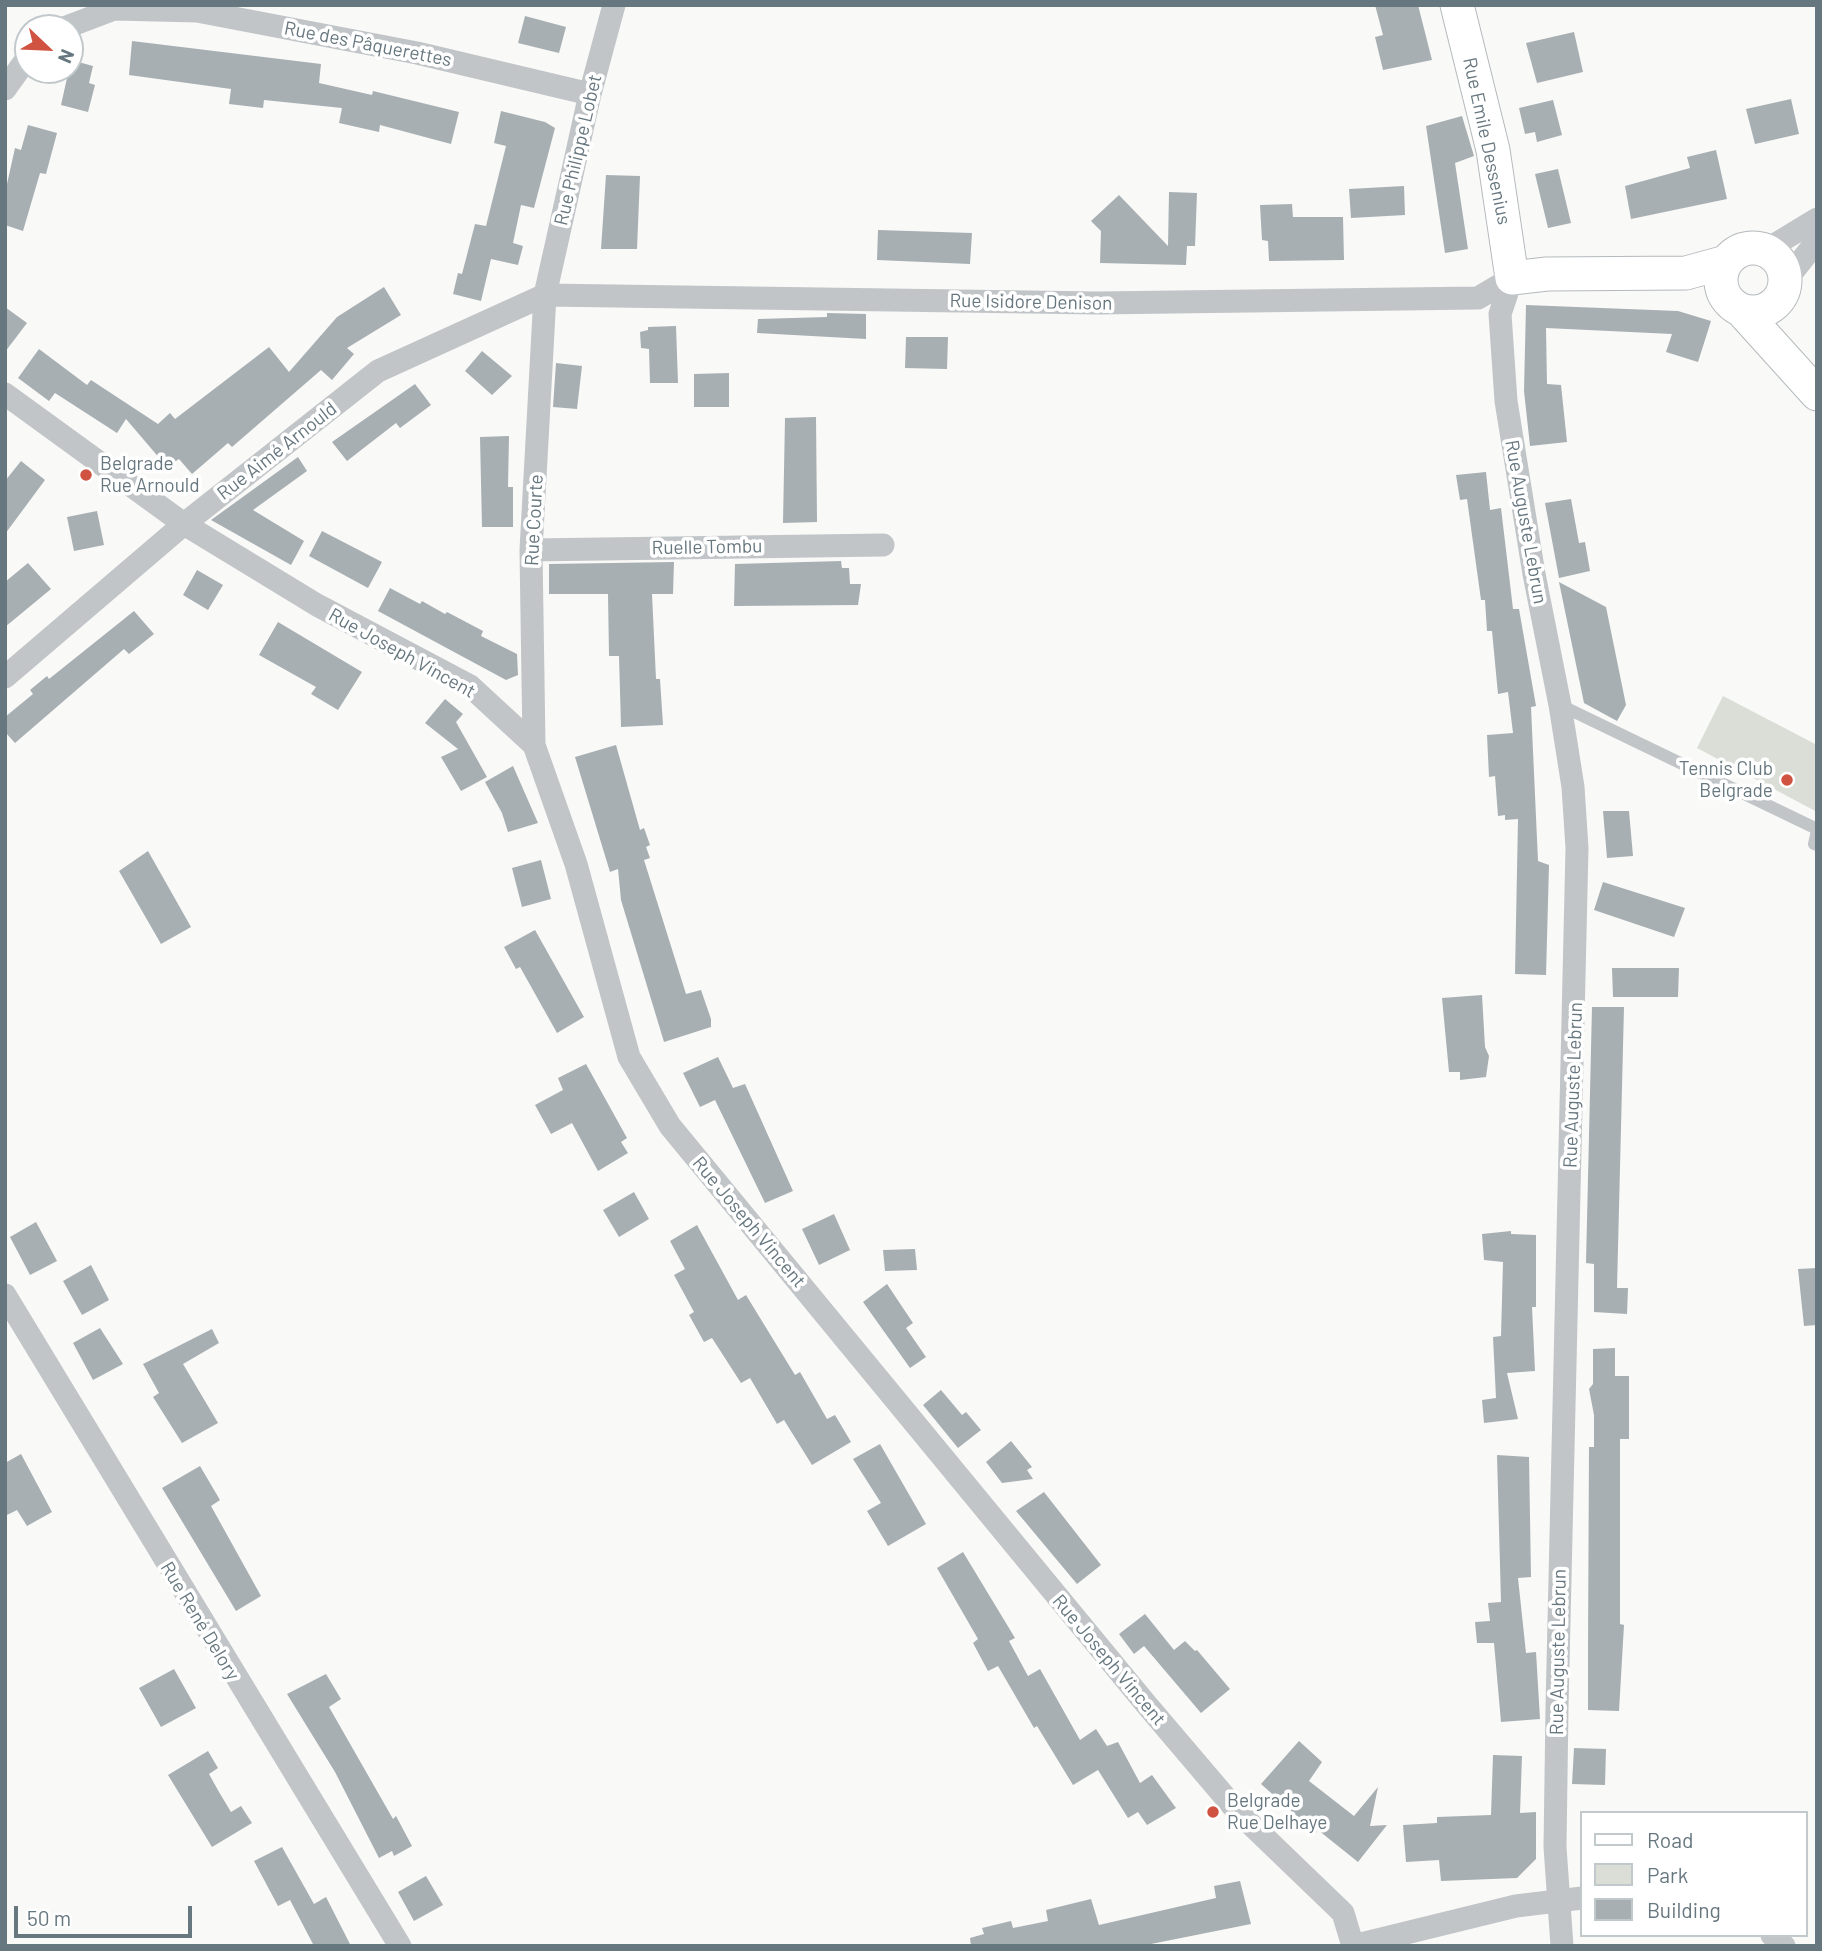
<!DOCTYPE html>
<html>
<head>
<meta charset="utf-8">
<style>
	body { margin:0 }
	#map { position:relative; width:1822px; height:1951px; overflow:hidden; background:#f9f9f7; font-family:Barlow,sans-serif }
	canvas { display:block }
	.frame { position:absolute; inset:0; border:7px solid #67777f; pointer-events:none }
	.legend { position:absolute; left:1580px; top:1811px; width:228px; height:126px; box-sizing:border-box; background:#fff; border:2px solid #c2c9cc; margin:0; padding:9px 12px; list-style:none; font-size:21px; color:#67777f }
	.legend li { display:flex; align-items:center; gap:14px; height:35px }
	.legend b { width:35px; border:2px solid #c2c9cc }
	.north { position:absolute; left:14px; top:14px; width:70px; height:70px; box-sizing:border-box; background:#fff; border:2px solid #c2c9cc; border-radius:50%; rotate:113deg; font-size:19px; font-weight:700; line-height:28px; text-align:center; color:#67777f }
	.north::after { content:''; display:block; margin:auto; width:24px; height:32px; background:#d05341; clip-path:polygon(50% 0,100% 100%,50% 72%,0 100%) }
	.scale { position:absolute; left:14px; top:1906px; width:178px; height:32px; box-sizing:border-box; border:4px solid #67777f; border-top:0; padding-left:9px; font-size:21px; line-height:24px; white-space:nowrap; color:#67777f; -webkit-text-stroke:5px #fff; paint-order:stroke }
</style>
</head>
<body>
<div id="map">
<canvas width="1822" height="1951"></canvas>
<div class="frame"></div>
<ul class="legend">
<li><b style="height:9px;background:#fff"></b>Road</li>
<li><b style="height:19px;background:#daded7"></b>Park</li>
<li><b style="height:19px;background:#a7afb3"></b>Building</li>
</ul>
<div class="north">N</div>
<div class="scale">50 m</div>
</div>
<script>
const g = document.querySelector('canvas').getContext('2d');
g.lineJoin = 'round';
function paint(path, color) { g.fillStyle = color; g.fill(path, 'evenodd'); }
const poly = rows => new Path2D(rows.map(r => 'M' + r).join(''));
function strokePath(path, color, width, dash) { g.strokeStyle = color; g.lineWidth = width; g.lineCap = dash ? 'butt' : 'round'; g.setLineDash(dash || []); g.stroke(path); }
function write(font, color, halo, rows, align = 'center') {
  g.font = font + ' Barlow,sans-serif'; g.lineWidth = 7; g.setLineDash([]); g.textBaseline = 'middle'; g.strokeStyle = halo; g.fillStyle = color; for (const [text, x, y, turn = 0] of rows) {
    g.save(); g.translate(x, y); g.rotate((+turn || 0) * Math.PI / 180); g.textAlign = isNaN(turn) ? turn : align; if (halo) g.strokeText(text, 0, 0); g.fillText(text, 0, 0); g.restore();
  }
}
paint(poly([
	[1723,696,1817,745,1817,812,1697,748]
]), '#daded7');
paint(poly([
	[1375,5,1418,5,1432,60,1383,70,1375,37,1383,35],
	[525,16,566,27,559,53,518,43],
	[1574,32,1583,72,1537,83,1526,43],
	[132,41,321,64,319,83,372,95,373,91,459,112,451,144,380,125,379,132,339,123,342,108,264,100,263,108,229,104,231,89,129,75],
	[71,60,93,66,89,83,95,85,88,112,61,105],
	[1791,99,1799,134,1755,144,1746,109],
	[1553,100,1562,135,1537,142,1535,132,1525,134,1519,108],
	[501,111,545,122,555,128,534,208,521,205,513,243,523,246,518,265,491,259,481,301,453,294,458,273,462,274,475,224,486,226,506,146,494,143],
	[1462,116,1474,156,1455,163,1468,249,1445,253,1426,126],
	[28,125,57,133,46,174,40,173,23,231,5,225,5,193,15,148,21,150],
	[1716,150,1727,199,1631,219,1625,186,1690,168,1687,157],
	[1558,169,1571,223,1548,228,1535,174],
	[606,175,640,176,637,249,601,249],
	[1404,186,1405,215,1351,218,1349,189],
	[1169,192,1197,193,1195,246,1187,246,1186,265,1100,263,1101,231,1091,221,1119,195,1168,246],
	[1292,204,1293,217,1343,217,1344,260,1269,261,1268,241,1262,240,1260,205],
	[878,230,972,233,970,264,877,260],
	[384,287,401,315,347,348,354,354,332,380,321,370,232,447,228,443,192,474,179,459,167,467,126,419,117,433,55,393,49,401,18,378,39,349,87,385,91,380,158,424,170,413,175,419,269,347,289,372,337,317],
	[1526,305,1678,311,1711,321,1698,362,1666,352,1672,334,1546,328,1547,384,1561,385,1567,442,1530,446,1524,391],
	[5,307,27,323,5,352],
	[827,313,866,314,866,339,757,333,758,319,827,317],
	[676,326,678,383,650,383,649,349,641,348,640,332,648,330,648,327],
	[906,337,948,337,947,369,905,368],
	[482,351,512,376,492,395,465,371],
	[556,363,582,366,577,409,553,407],
	[729,373,729,407,694,407,694,374],
	[415,384,431,405,400,428,396,423,347,461,332,442],
	[816,417,817,522,783,523,785,418],
	[509,436,508,487,513,487,513,527,482,527,480,437],
	[298,457,307,471,253,510,304,541,291,565,211,520],
	[21,461,45,480,5,534,5,481],
	[1486,472,1490,510,1501,508,1513,609,1519,609,1536,706,1531,707,1538,861,1549,865,1546,975,1515,974,1518,819,1505,820,1505,815,1498,816,1495,776,1489,777,1487,735,1513,733,1508,692,1498,694,1492,631,1487,631,1485,600,1481,600,1467,499,1460,500,1456,475],
	[1571,499,1579,543,1585,542,1590,571,1559,578,1545,503],
	[97,511,104,545,74,551,67,517],
	[322,531,382,562,368,588,309,556],
	[841,561,842,568,849,568,850,584,861,584,858,605,734,606,735,564],
	[674,562,673,594,652,594,656,679,660,679,663,725,621,727,619,656,609,656,608,594,549,594,549,564],
	[28,563,51,589,5,627,5,582],
	[197,570,223,585,208,610,183,595],
	[1559,582,1606,607,1626,705,1617,721,1584,703],
	[390,588,420,604,422,601,445,614,447,612,483,631,481,636,517,654,518,675,506,680,378,611],
	[134,611,154,634,129,654,124,649,15,743,5,732,5,717,33,694,30,690,47,676,49,679],
	[278,622,362,672,338,710,311,694,316,687,259,655],
	[445,699,463,714,456,722,487,777,461,791,441,757,458,749,425,723],
	[616,745,640,830,644,828,650,845,646,847,650,858,644,860,686,994,701,990,711,1019,711,1027,664,1042,621,900,618,869,610,872,575,757],
	[513,766,538,823,508,832,502,813,485,782],
	[1603,811,1629,811,1633,856,1607,858],
	[148,851,191,927,161,944,119,871],
	[541,860,551,899,522,907,512,868],
	[1603,882,1685,908,1674,937,1594,910],
	[535,930,584,1017,557,1033,520,967,516,969,504,947],
	[1612,968,1679,968,1678,997,1613,997],
	[1482,995,1485,1047,1489,1056,1486,1077,1460,1080,1460,1072,1449,1072,1442,998],
	[1592,1007,1624,1007,1617,1288,1628,1288,1627,1314,1594,1312,1594,1264,1586,1263],
	[718,1057,733,1088,745,1084,793,1191,765,1203,715,1100,700,1107,683,1073],
	[586,1064,627,1138,621,1142,628,1153,598,1171,572,1123,551,1134,535,1105,563,1090,558,1078],
	[634,1192,649,1219,619,1237,603,1210],
	[834,1214,850,1250,819,1265,802,1229],
	[36,1222,57,1261,30,1275,10,1237],
	[697,1225,738,1300,746,1295,795,1375,800,1372,827,1419,835,1415,851,1442,812,1465,784,1420,777,1424,750,1378,741,1383,712,1338,704,1342,689,1315,694,1312,674,1275,685,1269,670,1241],
	[1511,1231,1511,1234,1536,1235,1536,1307,1532,1307,1535,1371,1507,1373,1518,1419,1484,1423,1482,1400,1496,1398,1493,1337,1501,1336,1503,1262,1484,1260,1482,1234],
	[915,1249,917,1270,885,1271,883,1250],
	[91,1265,109,1300,82,1315,63,1281],
	[1817,1268,1817,1325,1804,1326,1798,1269],
	[887,1284,913,1323,906,1328,926,1357,910,1368,863,1302],
	[100,1328,123,1364,93,1380,73,1343],
	[212,1329,219,1343,183,1364,218,1423,182,1443,153,1397,159,1393,143,1364],
	[1615,1348,1615,1376,1629,1376,1629,1439,1620,1439,1620,1624,1624,1625,1619,1711,1588,1710,1588,1649,1589,1447,1594,1447,1594,1415,1589,1389,1593,1384,1593,1349],
	[941,1390,962,1415,966,1412,981,1430,958,1448,923,1405],
	[1011,1441,1032,1467,1027,1470,1033,1479,1002,1483,986,1462],
	[880,1444,926,1524,888,1546,867,1511,881,1503,853,1459],
	[21,1454,52,1512,27,1526,17,1510,5,1516,5,1463],
	[1497,1455,1529,1457,1531,1577,1518,1578,1526,1653,1536,1652,1540,1719,1501,1722,1494,1643,1477,1643,1475,1622,1490,1621,1488,1603,1501,1602],
	[200,1466,220,1500,211,1506,261,1596,236,1611,162,1488],
	[1044,1492,1101,1565,1077,1584,1016,1511],
	[963,1552,1015,1638,1009,1641,1028,1676,1040,1669,1080,1740,1096,1729,1107,1746,1118,1742,1140,1783,1152,1775,1176,1808,1147,1825,1138,1812,1128,1818,1098,1770,1073,1785,1037,1726,1034,1728,998,1666,988,1671,973,1643,978,1639,937,1568],
	[1145,1614,1174,1650,1185,1641,1195,1651,1197,1650,1230,1689,1201,1713,1144,1646,1134,1654,1119,1634],
	[174,1669,196,1708,161,1727,139,1688],
	[326,1674,341,1699,329,1707,393,1819,396,1816,412,1846,394,1856,392,1851,379,1858,335,1772,287,1694],
	[1299,1741,1322,1762,1309,1781,1354,1816,1378,1787,1370,1826,1387,1825,1358,1862,1318,1830,1316,1833,1261,1784],
	[1574,1748,1606,1749,1605,1785,1572,1784],
	[208,1751,218,1768,209,1774,219,1792,231,1812,241,1806,252,1823,212,1847,168,1775],
	[1493,1755,1522,1756,1520,1813,1536,1812,1536,1859,1517,1878,1441,1881,1439,1860,1406,1862,1403,1825,1437,1823,1437,1817,1491,1815],
	[282,1847,314,1904,326,1897,351,1946,314,1946,290,1900,278,1906,254,1861],
	[426,1876,443,1905,414,1921,398,1892],
	[1240,1881,1251,1924,1141,1946,971,1946,970,1938,984,1934,982,1928,1011,1921,1013,1928,1048,1921,1046,1910,1091,1899,1099,1925,1216,1898,1214,1886]
]), '#a7afb3');
const secondary = poly([
	[1457,5,1493,150,1512,278,1547,274,1686,273,1726,262],
	'1721 280a32 32 0 1 1 64 0a32 32 0 1 1-64 0Z',
	[1742,311,1817,394]
]);
strokePath(secondary, '#b4b9bd', 35);
strokePath(poly([
	[1560,705,1817,829],
	[1817,830,1814,844,1817,845]
]), '#c1c5c8', 12);
strokePath(poly([
	[64,28,114,9,197,11,417,53,590,94],
	[5,89,28,57],
	[1766,250,1817,219],
	[1512,278,1500,314,1506,401,1534,574,1560,705,1573,787,1577,848,1557,1707,1555,1847,1562,1946],
	[1786,280,1817,241],
	[5,394,184,524,317,605,470,686,534,745,576,864,629,1057,670,1126,1146,1704,1237,1811,1343,1913,1353,1946],
	[531,550,883,545],
	[5,677,184,524,378,371,545,295,1098,303,1478,298,1512,278],
	[534,745,531,550,545,295,590,94,614,5],
	[5,1295,400,1946],
	[1772,1935,1784,1946],
	[1353,1946,1516,1906,1582,1898]
]), '#c1c5c8', 23);
strokePath(secondary, '#fff', 33);
for (const [x, y, r, color] of [
	[86,475,7,"#d05341"],
	[1787,780,7,"#d05341"],
	[1213,1812,7,"#d05341"]
]) { const dot = new Path2D(); dot.arc(x, y, r, 0, 2 * Math.PI); g.fillStyle = color; g.fill(dot); strokePath(dot, '#fff', 2.5); }
write('19px', '#67777f', '#fff', [
	["Rue des Pâquerettes",368,44,11],
	["Rue Emile Dessenius",1487,141,78],
	["Rue Philippe Lobet",578,150,-77],
	["Rue Isidore Denison",1031,302,1],
	["Rue Aimé Arnould",277,451,-38],
	["Rue Courte",534,520,-87],
	["Rue Auguste Lebrun",1526,522,80],
	["Ruelle Tombu",707,547,-1],
	["Rue Joseph Vincent",402,653,29],
	["Rue Auguste Lebrun",1573,1085,-88],
	["Rue Joseph Vincent",749,1222,50],
	["Rue René Delory",200,1621,59],
	["Rue Auguste Lebrun",1558,1652,-89],
	["Rue Joseph Vincent",1109,1660,50]
]);
write('19px', '#67777f', '#fff', [
	["Belgrade",100,464],
	["Rue Arnould",100,486],
	["Tennis Club",1773,769,"right"],
	["Belgrade",1773,791,"right"],
	["Belgrade",1227,1801],
	["Rue Delhaye",1227,1823]
], 'left');
</script>
</body>
</html>
